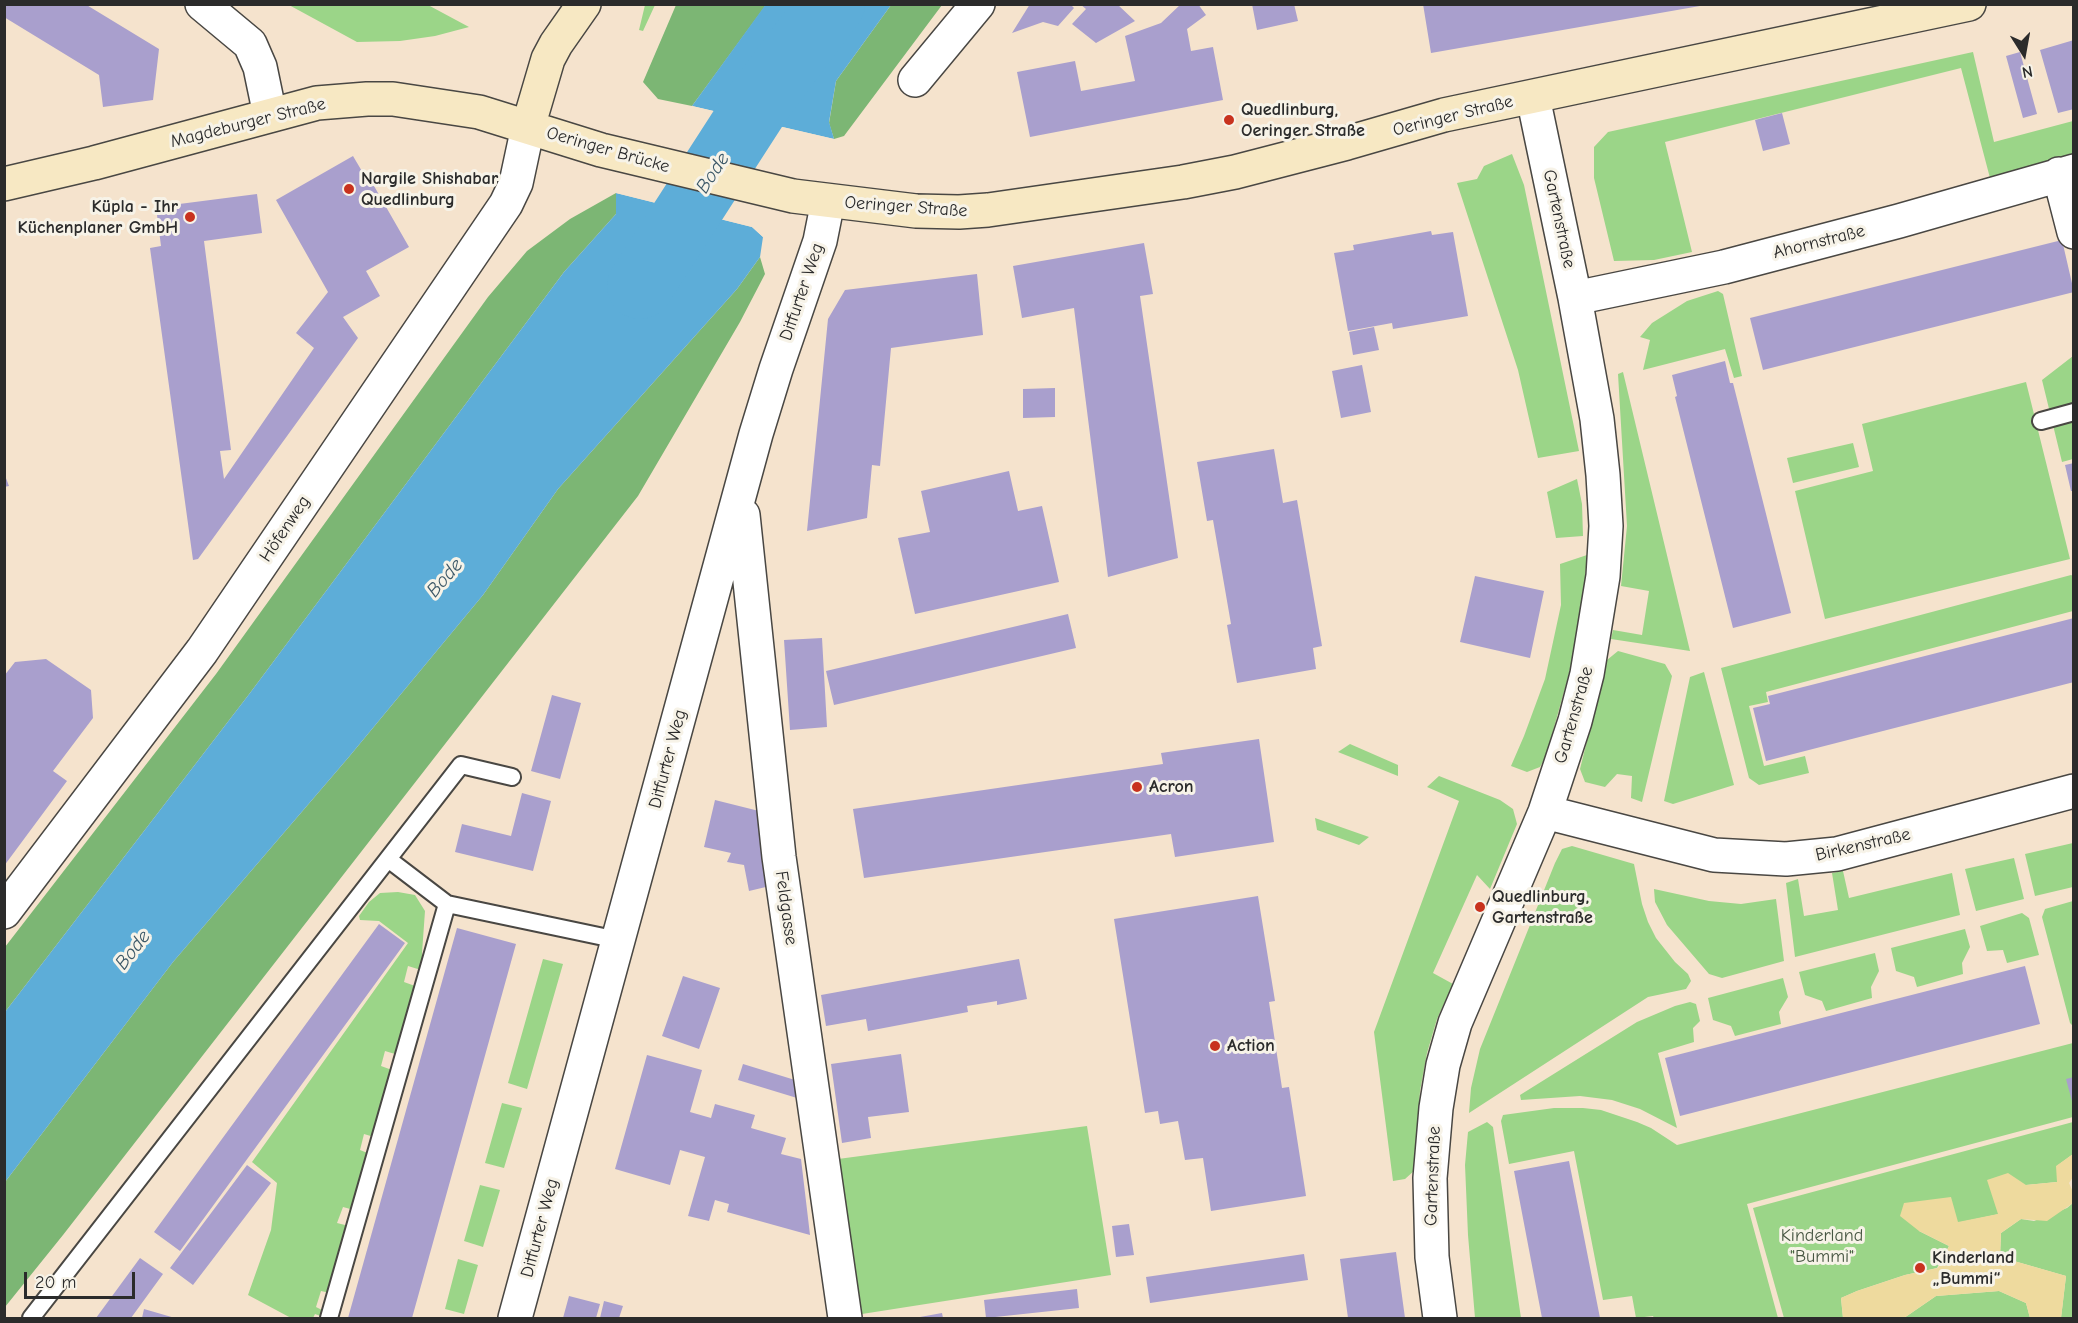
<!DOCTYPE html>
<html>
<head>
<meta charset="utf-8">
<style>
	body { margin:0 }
	#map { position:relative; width:2078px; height:1323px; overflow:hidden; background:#f5e3cd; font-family:"Comic Neue",sans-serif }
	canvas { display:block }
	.frame { position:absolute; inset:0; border:6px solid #2b2b2b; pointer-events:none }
	.north { position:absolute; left:1994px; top:24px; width:60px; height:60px; -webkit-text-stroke:4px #f7f3e8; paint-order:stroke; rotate:169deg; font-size:16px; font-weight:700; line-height:24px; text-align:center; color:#2b2b2b }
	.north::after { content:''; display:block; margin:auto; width:21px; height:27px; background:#2b2b2b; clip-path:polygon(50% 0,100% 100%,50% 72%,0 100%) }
	.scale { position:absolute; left:24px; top:1272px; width:111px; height:27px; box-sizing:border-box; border:3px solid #2b2b2b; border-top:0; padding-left:8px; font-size:18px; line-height:21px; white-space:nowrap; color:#2b2b2b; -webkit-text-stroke:4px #f7f3e8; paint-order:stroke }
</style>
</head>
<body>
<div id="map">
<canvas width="2078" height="1323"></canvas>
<div class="frame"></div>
<div class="north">N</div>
<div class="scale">20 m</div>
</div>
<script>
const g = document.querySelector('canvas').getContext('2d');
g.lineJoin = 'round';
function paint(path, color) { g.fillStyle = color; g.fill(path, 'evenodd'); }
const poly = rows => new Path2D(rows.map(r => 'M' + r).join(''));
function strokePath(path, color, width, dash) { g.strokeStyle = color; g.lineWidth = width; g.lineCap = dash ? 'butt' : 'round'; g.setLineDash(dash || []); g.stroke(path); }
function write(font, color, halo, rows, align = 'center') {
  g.font = font + ' "Comic Neue",sans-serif'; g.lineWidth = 6; g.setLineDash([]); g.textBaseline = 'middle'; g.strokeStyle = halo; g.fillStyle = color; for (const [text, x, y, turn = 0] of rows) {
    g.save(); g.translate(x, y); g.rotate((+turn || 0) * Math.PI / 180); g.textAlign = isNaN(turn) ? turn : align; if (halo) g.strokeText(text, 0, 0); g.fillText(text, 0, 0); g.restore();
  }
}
paint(poly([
	[289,5,428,5,469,27,435,36,400,41,357,42],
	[645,5,655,5,643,31,639,30],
	[1973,52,1994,142,2073,121,2073,156,1990,178,1961,68,1665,142,1692,252,1654,260,1614,261,1594,178,1594,147,1608,132],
	[1512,154,1524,185,1579,451,1538,458,1518,370,1457,183,1477,179,1484,166],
	[1718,291,1723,294,1742,376,1734,378,1725,349,1643,370,1650,340,1640,337,1652,323,1687,301],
	[2073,356,2073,459,2062,462,2042,380],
	[1623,372,1690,651,1611,639,1613,630,1642,635,1649,591,1621,586,1627,526,1618,374],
	[2026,382,2070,559,1825,619,1795,491,1873,471,1862,424],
	[1853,443,1859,467,1793,483,1787,458],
	[1577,479,1582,504,1583,536,1556,538,1547,492],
	[1587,555,1581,625,1567,681,1546,756,1540,767,1527,772,1511,766,1524,736,1545,679,1561,605,1560,564],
	[2071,575,2073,576,2073,611,1766,692,1768,702,1749,706,1764,766,1805,756,1809,773,1759,785,1749,778,1721,668],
	[1618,651,1665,664,1672,676,1642,802,1631,798,1632,776,1617,774,1605,787,1585,782,1580,769,1607,660],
	[1704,672,1734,785,1673,804,1664,801,1690,677],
	[1350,744,1398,765,1398,776,1338,752],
	[1439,776,1500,800,1513,809,1517,824,1490,889,1477,875,1433,973,1453,984,1437,1019,1427,1053,1420,1091,1415,1170,1405,1179,1393,1181,1374,1032,1459,801,1427,787],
	[1315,818,1369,837,1359,845,1317,830],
	[2073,843,2073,887,2035,896,2025,854],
	[1572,846,1634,864,1642,904,1648,922,1656,938,1675,962,1688,974,1691,981,1686,989,1648,997,1469,1113,1471,1088,1480,1049,1555,863,1562,849],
	[2014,858,2024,899,1976,911,1965,869],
	[1843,871,1849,898,1952,873,1960,915,1795,957,1786,883,1798,879,1804,916,1838,910,1832,873],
	[1654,889,1709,901,1741,904,1776,899,1784,961,1722,978,1709,974,1667,925,1655,902],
	[398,892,415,895,425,911,422,953,423,964,421,970,408,966,404,982,415,986,395,1054,385,1051,381,1066,392,1070,374,1137,364,1134,360,1150,370,1154,354,1210,343,1207,337,1223,349,1226,330,1293,321,1291,316,1307,324,1311,323,1317,315,1314,313,1318,291,1318,248,1295,271,1230,277,1183,252,1162,408,943,379,921,360,920,359,916,369,902,380,893],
	[2073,901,2074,901,2073,1026,2070,1023,2042,917,2045,909],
	[2022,913,2029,918,2039,955,2007,963,2003,950,1987,951,1980,926],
	[1965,929,1970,947,1962,963,1963,974,1917,987,1914,977,1896,971,1891,948],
	[1875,953,1879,971,1871,987,1872,998,1826,1011,1822,1001,1805,995,1799,972],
	[543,959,563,964,527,1089,508,1083],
	[1783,978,1788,997,1779,1012,1781,1024,1735,1036,1731,1026,1713,1020,1708,998],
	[1690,1002,1696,1004,1700,1021,1693,1028,1694,1042,1658,1053,1677,1128,1640,1109,1612,1100,1580,1096,1521,1100,1520,1095,1637,1022,1675,1006],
	[2073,1043,2073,1117,1747,1204,1778,1318,1654,1318,1653,1316,1636,1318,1632,1296,1603,1300,1574,1151,1509,1164,1501,1121,1503,1115,1554,1108,1583,1108,1601,1110,1637,1122,1651,1128,1677,1145],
	[502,1103,522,1108,504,1168,485,1163],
	[1487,1122,1493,1127,1521,1318,1475,1318,1468,1235,1465,1165,1468,1132],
	[2073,1122,2073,1154,2057,1166,2057,1182,2026,1185,1999,1214,1919,1231,1949,1246,1937,1268,1905,1275,1857,1291,1841,1298,1843,1318,1784,1318,1753,1208],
	[1087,1126,1111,1275,862,1314,838,1159],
	[480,1185,500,1190,483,1247,464,1241],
	[2073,1203,2073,1318,2061,1318,2066,1276,2000,1257,2001,1233,2021,1219,2034,1221,2067,1208],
	[458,1259,478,1265,464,1314,445,1309],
	[1999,1291,2026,1303,2030,1318,1904,1318,1936,1296]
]), '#9bd588');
paint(poly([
	[676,5,766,5,692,106,658,99,643,82],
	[891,5,942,5,844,136,834,139,829,123,836,81],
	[616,193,616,214,564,272,250,693,5,1012,5,947,216,674,488,297,527,251,570,219],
	[760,257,765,274,740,322,638,496,63,1235,5,1307,5,1182,173,962,348,758,483,595,558,489,737,289]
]), '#7cb674');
paint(poly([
	[2073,1154,2073,1177,2069,1183,2073,1192,2073,1203,2047,1221,2021,1219,2001,1233,2000,1257,2066,1276,2061,1318,2030,1318,2026,1303,1999,1291,1936,1296,1904,1318,1843,1318,1841,1298,1857,1291,1905,1275,1938,1268,1949,1246,1919,1231,1900,1216,1904,1203,1951,1197,1958,1222,1998,1214,1987,1180,2008,1173,2026,1185,2057,1182,2056,1166]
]), '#eeda9e');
paint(poly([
	[766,4,891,5,836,81,829,122,834,139,692,106],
	[616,193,752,227,763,237,760,257,737,289,558,489,483,595,348,758,173,962,5,1182,5,1012,250,693,564,272,616,214]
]), '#5dadd8');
paint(poly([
	[689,106,692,106,834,139,832,142,691,109],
	[618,190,753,224,765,234,763,237,752,227,616,193]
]), '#f5e3cd');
strokePath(poly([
	[640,286,760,100,832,4]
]), '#5dadd8', 66);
paint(poly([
	[4,4,85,4,159,49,153,100,103,107,99,75,4,17],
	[1030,4,1070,4,1074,8,1058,26,1043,22,1012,33],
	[1080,4,1117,4,1135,21,1096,43,1072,24,1086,9],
	[1181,4,1198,4,1206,15,1187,29,1191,51,1213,47,1223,100,1030,137,1017,72,1075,61,1081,91,1135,81,1125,36,1161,23],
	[1252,4,1294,4,1298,21,1257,30],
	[1423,4,1700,4,1700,6,1431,53],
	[2074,40,2074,109,2058,113,2040,50],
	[2020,52,2037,114,2023,118,2006,56],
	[1782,113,1790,144,1763,151,1755,120],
	[353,156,363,173,366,172,409,247,366,271,380,296,343,317,358,338,198,559,193,560,150,248,161,246,156,207,257,194,262,233,204,241,231,450,220,451,224,479,314,348,296,333,328,292,276,200],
	[1431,231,1432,235,1453,232,1468,316,1393,329,1392,323,1348,331,1334,253,1354,250,1353,245],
	[2062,240,2074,292,1763,370,1750,318],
	[1144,243,1153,294,1140,296,1178,558,1108,577,1074,308,1022,318,1013,266],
	[977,274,983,335,891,348,880,466,872,465,867,518,807,531,828,319,845,290],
	[1374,327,1379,350,1353,355,1349,332],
	[1725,361,1730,383,1733,383,1791,613,1733,628,1675,397,1677,396,1672,375],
	[1362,365,1371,412,1341,418,1332,371],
	[1055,388,1055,417,1023,418,1023,389],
	[1274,449,1283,503,1297,500,1322,646,1313,648,1316,669,1237,683,1227,625,1231,624,1213,520,1207,521,1197,462],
	[2074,463,2074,491,2071,491,2065,465],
	[1009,471,1018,511,1042,506,1059,582,915,614,898,538,930,532,921,491],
	[4,473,9,486,4,487],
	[1475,576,1544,591,1530,658,1460,642],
	[1068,614,1076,648,834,705,826,671],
	[2074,618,2074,682,1766,761,1753,708,1770,704,1768,696],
	[822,638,827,727,790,730,784,640],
	[46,659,91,690,93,718,53,771,67,781,4,866,4,676,15,662],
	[552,695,581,703,560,779,531,771],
	[1259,739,1274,842,1175,857,1171,834,864,878,853,809,1163,764,1161,753],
	[522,793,551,801,533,871,455,852,462,824,511,836],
	[715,800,759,811,770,886,749,891,744,865,727,862,731,853,704,847],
	[1258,896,1275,1001,1269,1002,1282,1088,1289,1087,1306,1196,1211,1211,1203,1158,1185,1160,1178,1121,1160,1124,1158,1111,1145,1113,1114,919],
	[379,924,405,943,180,1251,154,1232],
	[457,928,516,944,412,1318,348,1318],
	[1019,959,1027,999,997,1005,997,1001,967,1006,968,1012,868,1031,866,1019,826,1026,821,995],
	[2025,966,2040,1024,1680,1116,1665,1058],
	[683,976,720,988,699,1049,662,1036],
	[901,1054,909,1112,868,1117,871,1138,842,1143,831,1064],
	[647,1055,702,1070,690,1112,711,1118,715,1104,755,1115,751,1128,786,1138,781,1154,801,1159,810,1235,727,1212,729,1204,715,1200,709,1221,688,1216,705,1157,680,1150,670,1185,615,1169],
	[743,1064,795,1080,797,1098,738,1080],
	[2074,1077,2074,1105,2073,1105,2066,1079],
	[1569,1161,1600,1318,1542,1318,1514,1171],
	[247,1165,271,1183,193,1285,170,1268],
	[1129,1224,1134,1255,1116,1257,1112,1226],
	[1396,1252,1405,1318,1348,1318,1340,1259],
	[1304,1254,1308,1280,1150,1303,1146,1277],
	[140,1258,163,1274,131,1318,96,1318],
	[1077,1289,1079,1308,986,1318,984,1300],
	[569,1296,600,1304,596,1318,563,1318],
	[604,1301,623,1306,619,1318,600,1318],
	[144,1309,175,1318,142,1318],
	[942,1313,943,1318,920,1318,920,1317]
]), '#a99fcd');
const lane = poly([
	[2041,421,2074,412],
	[388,859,447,904,618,940],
	[31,1318,461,765,512,777],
	[329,1318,447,904]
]);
const street = poly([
	[202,4,250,44,260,67,270,115],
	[915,80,978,4],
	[2059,174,2074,232],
	[1575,298,1724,267,1899,221,2074,171],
	[743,515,779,857,845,1318],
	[1545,812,1714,855,1786,859,1837,854,2074,791],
	[4,912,202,651,506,204,516,183,528,127],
	[515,1318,756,434,776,369,820,241,828,201],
	[1440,1318,1432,1257,1430,1178,1436,1108,1443,1065,1455,1023,1545,812,1575,721,1587,674,1603,576,1606,526,1603,475,1597,419,1575,298,1533,97]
]);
const secondary = poly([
	[528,127,548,59,556,44,584,4],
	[4,184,94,163,317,103,367,99,393,99,479,112,601,150,793,196,916,211,959,212,988,210,1183,182,1235,172,1347,143,1444,115,1969,4]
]);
strokePath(lane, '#494743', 20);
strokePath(street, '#494743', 36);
strokePath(secondary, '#494743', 36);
strokePath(lane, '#fff', 16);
strokePath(street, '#fff', 33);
strokePath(secondary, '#f7e8c3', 33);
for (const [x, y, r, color] of [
	[1229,120,6,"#c8321e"],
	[349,189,6,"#c8321e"],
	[190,217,6,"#c8321e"],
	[1137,787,6,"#c8321e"],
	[1480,907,6,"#c8321e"],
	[1215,1046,6,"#c8321e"],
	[1920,1268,6,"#c8321e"]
]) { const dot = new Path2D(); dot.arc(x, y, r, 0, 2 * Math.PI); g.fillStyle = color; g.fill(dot); strokePath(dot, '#f7f3e8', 2); }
write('bold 18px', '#2b2b2b', '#f7f3e8', [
	["Quedlinburg,",1241,110],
	["Oeringer Straße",1241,131],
	["Nargile Shishabar",361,179],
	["Quedlinburg",361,200],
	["Küpla - Ihr",178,207,"right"],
	["Küchenplaner GmbH",178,228,"right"],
	["Acron",1149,787],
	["Quedlinburg,",1492,897],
	["Gartenstraße",1492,918],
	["Action",1227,1046],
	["Kinderland",1932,1258],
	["„Bummi“",1932,1279]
], 'left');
write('18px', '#2b2b2b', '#f7f3e8', [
	["Oeringer Straße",1453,116,-14],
	["Magdeburger Straße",248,123,-14],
	["Oeringer Brücke",608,150,16],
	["Oeringer Straße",906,207,4],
	["Gartenstraße",1559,219,78],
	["Ahornstraße",1819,242,-14],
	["Ditfurter Weg",802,292,-71],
	["Höfenweg",285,529,-56],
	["Gartenstraße",1574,715,-74],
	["Ditfurter Weg",668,759,-75],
	["Birkenstraße",1863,845,-13],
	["Feldgasse",786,908,82],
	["Gartenstraße",1433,1176,-88],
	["Ditfurter Weg",540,1228,-75]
]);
write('18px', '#475642', '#f7f3e8', [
	["Kinderland",1822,1236],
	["\"Bummi\"",1822,1257]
]);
write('italic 20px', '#3c5868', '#f7f3e8', [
	["Bode",713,173,-57],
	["Bode",445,578,-49],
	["Bode",133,950,-52]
]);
</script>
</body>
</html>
